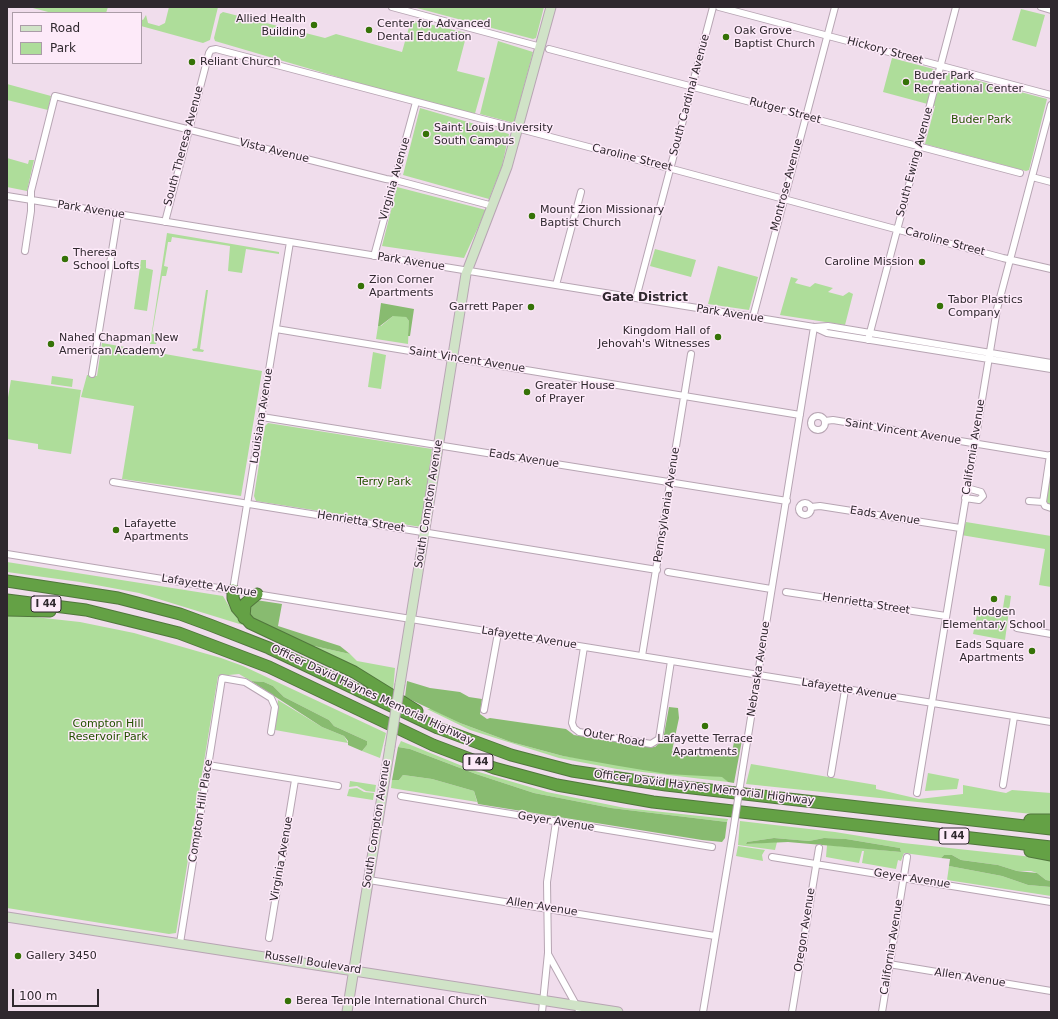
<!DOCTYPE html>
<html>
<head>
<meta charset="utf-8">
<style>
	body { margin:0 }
	#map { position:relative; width:1058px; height:1019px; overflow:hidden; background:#f0ddec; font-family:"DejaVu Sans",sans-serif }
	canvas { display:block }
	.frame { position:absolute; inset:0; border:8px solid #2f282e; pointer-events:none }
	.legend { position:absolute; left:12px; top:12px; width:130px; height:52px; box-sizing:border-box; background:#fdeaf9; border:1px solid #ab9ca8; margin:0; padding:5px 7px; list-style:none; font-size:12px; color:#2f282e }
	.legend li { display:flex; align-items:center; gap:8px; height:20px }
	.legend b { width:20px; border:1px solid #ab9ca8 }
	.scale { position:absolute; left:12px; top:989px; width:87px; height:18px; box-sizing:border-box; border:2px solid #2f282e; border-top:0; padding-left:5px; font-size:12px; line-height:14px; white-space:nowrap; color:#2f282e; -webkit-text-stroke:3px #fdeaf9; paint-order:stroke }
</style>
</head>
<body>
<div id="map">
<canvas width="1058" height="1019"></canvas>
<div class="frame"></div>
<ul class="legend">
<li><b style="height:5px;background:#d0e3c7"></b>Road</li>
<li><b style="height:11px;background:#aedd9a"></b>Park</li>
</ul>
<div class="scale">100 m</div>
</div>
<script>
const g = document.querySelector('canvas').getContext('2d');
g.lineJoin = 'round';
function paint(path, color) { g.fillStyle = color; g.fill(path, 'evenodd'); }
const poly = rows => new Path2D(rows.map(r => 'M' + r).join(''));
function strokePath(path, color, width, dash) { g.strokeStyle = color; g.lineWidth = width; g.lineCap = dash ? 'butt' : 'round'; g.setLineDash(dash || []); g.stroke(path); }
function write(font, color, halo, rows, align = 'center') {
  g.font = font + ' "DejaVu Sans",sans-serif'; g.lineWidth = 3; g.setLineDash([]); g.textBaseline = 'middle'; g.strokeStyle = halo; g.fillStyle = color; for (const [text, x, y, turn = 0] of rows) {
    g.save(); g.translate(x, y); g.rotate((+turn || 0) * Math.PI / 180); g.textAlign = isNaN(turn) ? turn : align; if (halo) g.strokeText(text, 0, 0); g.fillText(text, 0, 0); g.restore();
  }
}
paint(poly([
	[29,7,108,7,106,13,52,13],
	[169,7,218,7,210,40,203,43,141,26,141,19,143,20,146,15,148,23,159,26,165,23],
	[413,7,544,7,536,38,533,39],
	[1021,9,1045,15,1036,47,1012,40],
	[223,12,325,38,336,34,402,52,411,20,467,33,457,71,485,78,474,117,215,41,214,38,220,14],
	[498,41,533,52,514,123,480,114],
	[892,58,1047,99,1029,170,1026,171,925,144,935,106,883,92],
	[7,84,51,96,48,110,7,100],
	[420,108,509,134,502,166,489,199,403,175],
	[7,158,28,164,29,160,34,160,27,191,7,187],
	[397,187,486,210,464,258,382,246],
	[167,233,279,252,279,254,246,249,242,273,228,271,230,246,172,237,171,242,168,242,164,266,168,267,166,276,162,276,152,334,157,335,156,344,150,344],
	[655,249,696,260,691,277,650,266],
	[141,260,146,260,146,268,153,270,147,311,134,309],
	[718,266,758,277,749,310,708,304],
	[791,277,798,279,795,283,810,287,815,283,833,288,828,292,843,296,849,292,853,294,845,325,780,315],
	[206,290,208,290,200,349,204,350,203,352,193,351,192,349,197,348],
	[400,315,406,317,409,321,408,344,376,339,378,326,381,326,393,316],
	[102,343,262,371,241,496,122,479,134,406,81,397,87,375,97,376],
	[373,352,386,355,381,389,368,387],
	[52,376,73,379,72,387,51,384],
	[11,380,81,390,71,454,38,449,38,444,7,439,7,403],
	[268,423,432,449,421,527,256,501,254,496,265,426],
	[1051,466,1051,504,1050,505,1046,504,1045,500],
	[966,522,1051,536,1051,587,1039,585,1045,549,961,535],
	[7,562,223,596,233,613,246,626,139,593,80,582,7,572],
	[1005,595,1011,596,1005,640,973,634,978,610,988,612,988,613,1002,614],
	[7,614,80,622,134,633,221,658,243,666,386,733,380,758,362,751,367,745,367,741,334,726,329,720,284,697,273,686,264,682,251,681,239,674,218,676,176,933,169,934,7,908],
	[314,646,350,654,357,661,395,668,393,692,306,647],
	[278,700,322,727,344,736,348,743,275,730],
	[427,709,432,709,460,723,511,742,563,756,723,777,728,782,617,769,559,758,470,730],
	[401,741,472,770,547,792,625,808,728,819,727,822,611,808,534,793,476,774,410,749,398,747],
	[751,764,876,785,876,789,919,799,963,794,963,785,1006,793,1012,790,1051,793,1051,816,746,784],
	[928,773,959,779,957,789,925,791],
	[403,775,432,779,474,791,477,802,391,788,392,780,399,780],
	[350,781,376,785,375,792,366,791,357,786,349,787],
	[357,788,364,792,374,793,373,800,347,796,349,789],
	[740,821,835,832,903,843,1051,859,1051,881,1046,880,1037,873,1031,871,1017,871,998,865,961,860,952,855,944,855,941,858,904,853,901,861,898,860,896,869,862,863,864,851,862,851,859,863,826,857,827,845,901,852,900,848,846,839,824,838,809,841,774,838,747,842,746,844,777,842,775,850,738,845],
	[738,846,765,850,762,855,763,861,736,856],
	[949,866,1002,876,1028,885,1051,887,1051,896,947,880]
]), '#aedd9a');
paint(poly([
	[381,303,414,309,410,336,408,336,409,321,406,317,393,316,380,326,378,326],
	[256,600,282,604,278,626,340,646,350,654,314,646,306,647,250,617,249,608],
	[251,681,264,682,273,686,284,697,329,720,334,726,367,741,367,745,362,751,348,745,348,741,344,736,322,727],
	[407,681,430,688,460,692,469,697,482,699,480,714,487,719,490,718,566,729,574,735,650,747,655,747,663,740,669,707,678,708,679,718,672,751,695,755,700,752,727,756,732,752,734,742,736,740,742,740,734,783,728,782,722,777,667,774,619,766,563,756,511,742,460,723,405,697],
	[398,747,410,749,476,774,534,793,611,808,727,822,725,838,722,842,702,840,478,804,474,791,432,779,403,775,399,780,392,780],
	[774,838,809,841,824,838,846,839,900,848,901,852,788,842,746,844,747,842],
	[944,855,952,855,961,860,998,865,1017,871,1037,873,1046,880,1051,881,1051,887,1028,885,1002,876,949,866,950,859,941,858]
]), '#88bb70');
const minor = poly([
	[392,7,541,47],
	[719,7,1051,95],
	[1041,7,1051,10],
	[549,49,1020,173],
	[1032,177,1051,182],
	[7,196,753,317,814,327,828,326,1051,363],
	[165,222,209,53,211,50,216,49,676,170,1003,258,1051,269],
	[25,251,31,211,31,191,55,96,386,179,399,181,493,206],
	[374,256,416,102],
	[556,285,581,192],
	[636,298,713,7],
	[753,317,835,7],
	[814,327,827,333,1051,369],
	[276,329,800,415],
	[868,340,956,7],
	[92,374,118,214],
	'811 423a7 7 0 1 1 14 0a7 7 0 1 1-14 0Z',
	[262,417,787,501],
	[825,421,833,420,1051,456],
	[1050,455,1043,502,1045,506,1051,508],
	[113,482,657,570],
	[965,498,979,500,983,496,981,492,967,488],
	[1029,501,1043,502],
	'799 509a6 6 0 1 1 12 0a6 6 0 1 1-12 0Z',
	[811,507,820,506,960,528],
	[7,554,1051,722],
	[668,572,771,589],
	[233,590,290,242],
	[786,592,946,616],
	[1017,628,1051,634],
	[584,647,572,723,574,728,579,732,651,744,659,739,671,661],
	[642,656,691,354],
	[484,710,498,633],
	[208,765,338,786],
	[742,773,814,327],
	[831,774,845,690],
	[1003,785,1014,717],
	[917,793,997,309,1051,105],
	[401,796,712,847],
	[772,857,1051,902],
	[369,880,715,936],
	[269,938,295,780],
	[180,943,222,678,245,682,271,698,275,707,271,732],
	[548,954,580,1012],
	[889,964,1051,991],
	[542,1012,548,953,547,882,556,822],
	[703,1012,733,832],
	[792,1012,819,848],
	[882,1012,907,857]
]);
const secondary = poly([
	[400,684,466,274,507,167,551,7],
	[7,917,618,1012],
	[347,1012,390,747]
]);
const motorway = poly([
	[7,581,118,598,180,614,210,625,269,648,438,728,511,755,572,771,666,785,1051,829],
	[233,590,233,598,237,608,250,623,354,672,417,711],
	[7,600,86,610,179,633,269,667,433,745,494,768,557,785,653,802,1051,847],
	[7,610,50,611],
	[244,618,245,604,257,594],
	[1030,820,1051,820],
	[1030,851,1051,855]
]);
strokePath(minor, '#b7a5b3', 8);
strokePath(secondary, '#b7a5b3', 11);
strokePath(motorway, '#51773d', 13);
strokePath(minor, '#fff', 6);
strokePath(secondary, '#d0e3c7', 9);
strokePath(motorway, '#64a145', 11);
const minorBridge = poly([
	[733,832,742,773]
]);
const secondaryBridge = poly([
	[390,747,400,684]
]);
strokePath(minorBridge, '#b7a5b3', 8, []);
strokePath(secondaryBridge, '#b7a5b3', 11, []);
strokePath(minorBridge, '#fff', 6);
strokePath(secondaryBridge, '#d0e3c7', 9);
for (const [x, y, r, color] of [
	[314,25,4,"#357207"],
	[369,30,4,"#357207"],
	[726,37,4,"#357207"],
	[192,62,4,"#357207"],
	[906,82,4,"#357207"],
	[426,134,4,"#357207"],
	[532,216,4,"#357207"],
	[65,259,4,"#357207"],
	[922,262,4,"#357207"],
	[361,286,4,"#357207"],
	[940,306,4,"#357207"],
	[531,307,4,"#357207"],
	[718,337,4,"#357207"],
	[51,344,4,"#357207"],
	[527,392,4,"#357207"],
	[116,530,4,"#357207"],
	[994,599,4,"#357207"],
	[1032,651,4,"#357207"],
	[705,726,4,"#357207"],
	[18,956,4,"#357207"],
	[288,1001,4,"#357207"]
]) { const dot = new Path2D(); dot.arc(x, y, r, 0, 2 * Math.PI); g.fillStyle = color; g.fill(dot); strokePath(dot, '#fdeaf9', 1.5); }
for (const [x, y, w] of [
	[46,604,30],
	[478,762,30],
	[954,836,30]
]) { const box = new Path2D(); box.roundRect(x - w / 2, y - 8, w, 16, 3); g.fillStyle = '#fdeaf9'; g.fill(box); strokePath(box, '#2f282e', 1); }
write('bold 10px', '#2f282e', null, [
	["I 44",46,604],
	["I 44",478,762],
	["I 44",954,836]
]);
write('11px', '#2f282e', '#fdeaf9', [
	["Allied Health",306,19,"right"],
	["Building",306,32,"right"],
	["Center for Advanced",377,24],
	["Dental Education",377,37],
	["Oak Grove",734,31],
	["Baptist Church",734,44],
	["Reliant Church",200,62],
	["Buder Park",914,76],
	["Recreational Center",914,89],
	["Saint Louis University",434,128],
	["South Campus",434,141],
	["Mount Zion Missionary",540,210],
	["Baptist Church",540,223],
	["Theresa",73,253],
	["School Lofts",73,266],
	["Caroline Mission",914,262,"right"],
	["Zion Corner",369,280],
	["Apartments",369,293],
	["Tabor Plastics",948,300],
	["Company",948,313],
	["Garrett Paper",523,307,"right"],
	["Kingdom Hall of",710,331,"right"],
	["Jehovah's Witnesses",710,344,"right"],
	["Nahed Chapman New",59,338],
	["American Academy",59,351],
	["Greater House",535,386],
	["of Prayer",535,399],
	["Lafayette",124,524],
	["Apartments",124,537],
	["Hodgen",994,612,"center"],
	["Elementary School",994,625,"center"],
	["Eads Square",1024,645,"right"],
	["Apartments",1024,658,"right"],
	["Lafayette Terrace",705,739,"center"],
	["Apartments",705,752,"center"],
	["Gallery 3450",26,956],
	["Berea Temple International Church",296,1001]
], 'left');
write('11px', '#2f282e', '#fdeaf9', [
	["Hickory Street",885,51,15],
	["South Cardinal Avenue",690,95,-75],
	["Rutger Street",785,111,15],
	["South Theresa Avenue",184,146,-75],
	["Vista Avenue",274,151,14],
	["Caroline Street",632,158,14],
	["South Ewing Avenue",915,162,-75],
	["Virginia Avenue",395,179,-74],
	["Montrose Avenue",787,185,-75],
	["Park Avenue",91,210,9],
	["Caroline Street",945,242,15],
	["Park Avenue",411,262,9],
	["Park Avenue",730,314,9],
	["Saint Vincent Avenue",467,360,9],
	["Louisiana Avenue",262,416,-81],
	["Saint Vincent Avenue",903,432,9],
	["California Avenue",974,447,-81],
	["Eads Avenue",524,459,9],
	["South Compton Avenue",429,504,-81],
	["Pennsylvania Avenue",667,505,-81],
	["Eads Avenue",885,516,9],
	["Henrietta Street",361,522,9],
	["Lafayette Avenue",209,586,9],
	["Henrietta Street",866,604,9],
	["Lafayette Avenue",529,638,9],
	["Nebraska Avenue",759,669,-81],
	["Lafayette Avenue",849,690,9],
	["Officer David Haynes Memorial Highway",372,695,25],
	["Outer Road",614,738,10],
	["Officer David Haynes Memorial Highway",704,788,7],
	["Compton Hill Place",201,811,-81],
	["Geyer Avenue",556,822,9],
	["South Compton Avenue",377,824,-81],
	["Virginia Avenue",282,859,-80],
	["Geyer Avenue",912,879,9],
	["Allen Avenue",542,907,9],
	["Oregon Avenue",805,930,-81],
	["California Avenue",892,947,-81],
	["Russell Boulevard",313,963,9],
	["Allen Avenue",970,978,9]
]);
write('11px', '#235200', '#fdeaf9', [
	["Buder Park",981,120],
	["Terry Park",384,482],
	["Compton Hill",108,724],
	["Reservoir Park",108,737]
]);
write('bold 12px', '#2f282e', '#fdeaf9', [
	["Gate District",645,298]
]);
</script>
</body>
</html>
